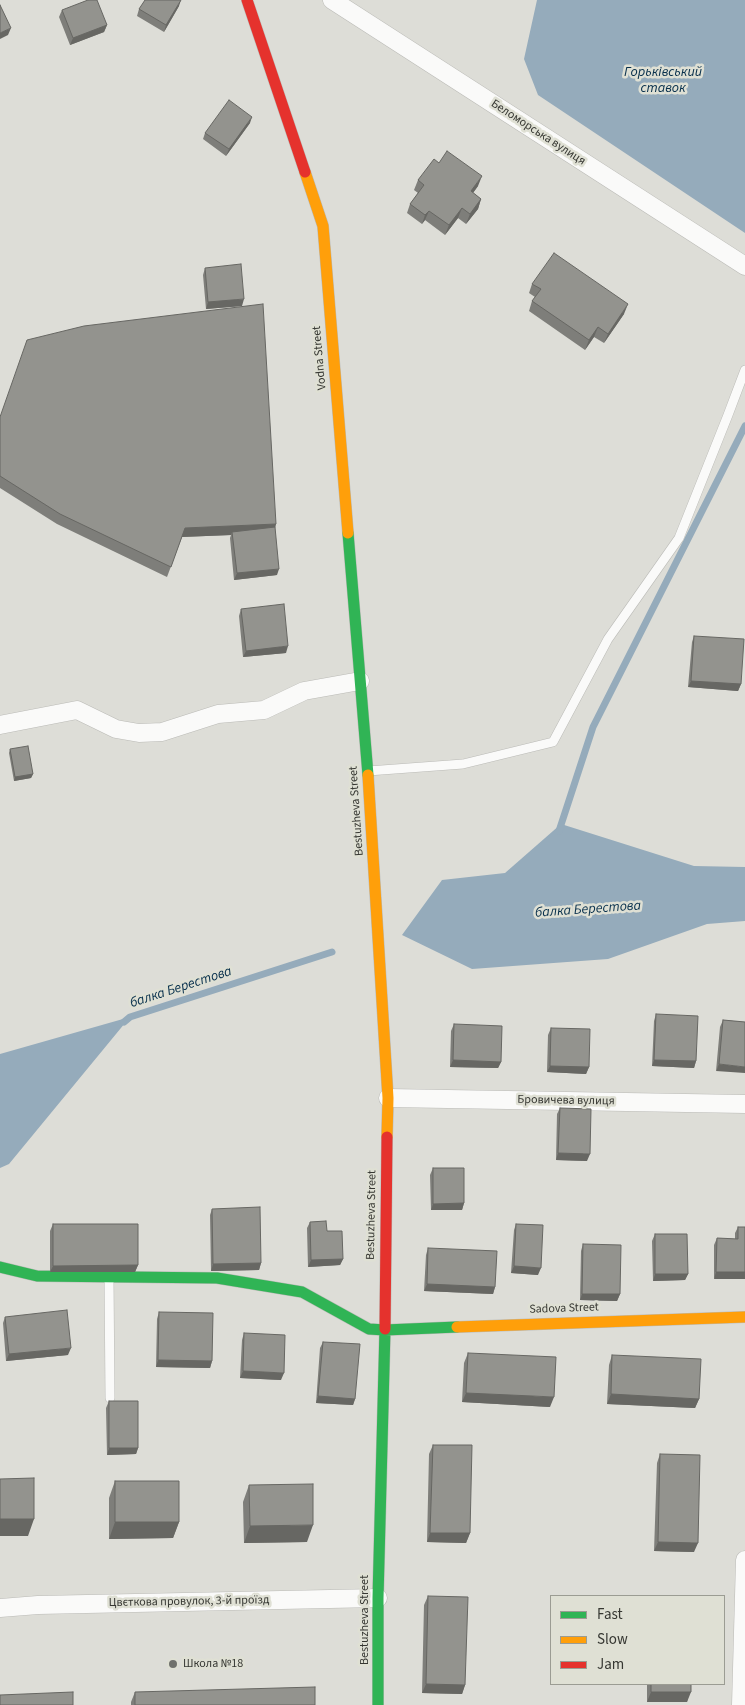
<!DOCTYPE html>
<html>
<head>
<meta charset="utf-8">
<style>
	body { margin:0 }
	#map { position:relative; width:745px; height:1705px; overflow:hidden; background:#ddddd7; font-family:"Source Sans 3",sans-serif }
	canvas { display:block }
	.legend { position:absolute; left:550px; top:1595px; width:175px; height:90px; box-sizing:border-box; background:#dfe0d4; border:1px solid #9b9c93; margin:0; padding:6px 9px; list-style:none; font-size:15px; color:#363732 }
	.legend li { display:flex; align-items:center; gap:10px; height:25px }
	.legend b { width:25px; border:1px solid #9b9c93 }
</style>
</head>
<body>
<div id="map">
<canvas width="745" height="1705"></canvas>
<ul class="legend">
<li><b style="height:6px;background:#30b455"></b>Fast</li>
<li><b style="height:6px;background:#ff9f0a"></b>Slow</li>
<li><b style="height:6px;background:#e5322d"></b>Jam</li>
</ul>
</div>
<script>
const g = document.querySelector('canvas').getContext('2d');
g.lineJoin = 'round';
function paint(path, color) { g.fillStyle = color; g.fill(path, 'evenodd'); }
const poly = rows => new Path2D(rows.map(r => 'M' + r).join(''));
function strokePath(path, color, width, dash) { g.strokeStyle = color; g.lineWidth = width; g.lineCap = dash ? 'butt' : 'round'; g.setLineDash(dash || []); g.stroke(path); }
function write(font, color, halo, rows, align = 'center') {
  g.font = font + ' "Source Sans 3",sans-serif'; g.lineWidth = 5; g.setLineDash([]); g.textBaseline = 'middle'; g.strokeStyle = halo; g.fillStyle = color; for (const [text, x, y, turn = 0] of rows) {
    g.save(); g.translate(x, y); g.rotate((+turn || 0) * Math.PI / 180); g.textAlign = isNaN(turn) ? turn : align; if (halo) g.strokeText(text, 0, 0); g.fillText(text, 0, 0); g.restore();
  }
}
paint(poly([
	[537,0,745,0,745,233,538,95,524,59],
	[561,824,694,866,745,867,745,921,707,924,608,959,472,969,402,935,442,880,505,873],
	[130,1017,9,1164,0,1168,0,1054]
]), '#95abbb');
strokePath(poly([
	[559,831,593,727,745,426],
	[124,1022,130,1017,332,952]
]), '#95abbb', 7);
const lane = poly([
	[368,771,463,764,553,742,608,639,679,538,728,415,745,370],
	[109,1277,110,1398]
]);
const street = poly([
	[332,0,745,266],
	[0,725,77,710,116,729,139,733,162,732,218,714,264,710,304,691,360,681],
	[388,1098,745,1104],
	[0,1608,38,1605,378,1598],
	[741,1705,745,1560]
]);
const fast = poly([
	[348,533,368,775],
	[0,1267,37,1276,217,1278,302,1292,369,1329,385,1330,457,1327],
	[378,1705,378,1598,385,1329]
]);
const slow = poly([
	[305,172,323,226,348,533],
	[368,775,388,1098,387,1137],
	[457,1327,745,1317]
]);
const jam = poly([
	[247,0,305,172],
	[385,1329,387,1137]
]);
strokePath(lane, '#babab6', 10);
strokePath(street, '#babab6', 19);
strokePath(fast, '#babab6', 12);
strokePath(slow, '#babab6', 12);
strokePath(jam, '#babab6', 12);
strokePath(lane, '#fafaf9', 9);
strokePath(street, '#fafaf9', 18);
strokePath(fast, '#30b455', 11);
strokePath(slow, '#ff9f0a', 11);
strokePath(jam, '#e5322d', 11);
paint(poly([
	[179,6,164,32,137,16,139,9],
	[62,10,107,25,104,32,70,45,59,17],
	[250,123,226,156,203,139,205,133],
	[439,163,478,186,473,193,481,199,478,209,466,224,458,218,445,235,425,220,422,224,407,213,410,204,418,193,414,190,418,180],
	[205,268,242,306,206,309,203,275],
	[532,284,624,314,604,343,594,337,585,350,529,311,532,301,535,297,529,293],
	[0,417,276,524,275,527,277,575,234,580,230,538,231,535,182,537,167,577,57,524,0,488],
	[241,609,286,653,243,657,239,616],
	[694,636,741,684,738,691,688,687,692,642],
	[10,749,33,774,31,778,14,781,9,753],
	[656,1014,696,1061,694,1068,652,1066,654,1021],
	[723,1020,745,1022,716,1071,720,1027],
	[454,1024,501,1062,498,1068,450,1067,451,1031],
	[551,1028,589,1067,586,1074,547,1072,548,1035],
	[560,1108,587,1161,556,1160,557,1114],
	[433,1168,464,1203,462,1210,431,1210,430,1175],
	[212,1209,261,1263,259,1270,211,1271,210,1215],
	[310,1222,327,1231,343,1259,340,1265,308,1267,307,1228],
	[53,1224,138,1265,135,1272,50,1272,50,1231],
	[516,1224,538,1275,511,1273,514,1230],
	[738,1227,745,1227,714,1279,714,1245,717,1238,735,1239,735,1233],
	[655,1234,688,1274,685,1280,653,1281,652,1241],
	[583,1244,620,1294,617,1301,580,1300,581,1251],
	[428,1248,495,1287,493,1294,424,1291,426,1255],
	[159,1312,212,1361,210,1368,156,1367,157,1319],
	[5,1317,68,1355,6,1361,3,1323],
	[244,1333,281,1380,240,1378,242,1340],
	[323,1342,355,1399,353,1405,316,1403,320,1348],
	[468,1353,550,1407,462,1402,464,1363],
	[612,1355,699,1399,695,1408,607,1404,609,1365],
	[109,1401,138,1448,136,1454,107,1455,106,1408],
	[433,1445,470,1533,466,1543,427,1542,429,1454],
	[660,1454,694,1552,654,1551,657,1463],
	[115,1481,179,1522,173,1538,109,1539,109,1498],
	[249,1485,307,1542,244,1543,243,1502],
	[428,1596,465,1685,462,1694,422,1693,424,1605],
	[647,1684,691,1684,687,1702,647,1702],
	[135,1692,315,1705,131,1705,131,1702]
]), '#7e7e7a');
paint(poly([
	[181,0,179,6,164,32,166,25],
	[107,25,104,32,70,45,73,38],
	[11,28,8,35,0,39,0,33],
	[252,117,250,123,226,156,229,149],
	[482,176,478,186,467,201,471,191],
	[481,199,478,209,466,224,470,214],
	[462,208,458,218,445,235,449,225],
	[429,211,425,220,422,224,425,215],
	[244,299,242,306,206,309,208,302],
	[628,304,624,314,604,343,608,334],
	[598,327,594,337,585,350,589,340],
	[276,524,273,534,232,532,231,535,181,537,185,528],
	[279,569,277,575,234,580,237,573],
	[288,646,286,653,243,657,246,651],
	[691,681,741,684,738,691,688,687],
	[33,774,31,778,14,781,15,777],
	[453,1060,501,1062,498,1068,450,1067],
	[654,1060,696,1061,694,1068,652,1066],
	[719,1064,745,1067,745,1073,716,1071],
	[550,1066,589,1067,586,1074,547,1072],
	[558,1153,590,1154,587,1161,556,1160],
	[464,1203,462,1210,431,1210,433,1204],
	[343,1259,340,1265,308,1267,311,1260],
	[261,1263,259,1270,211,1271,213,1264],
	[138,1265,135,1272,50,1272,53,1266],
	[514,1266,541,1268,538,1275,511,1273],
	[716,1272,745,1272,745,1279,714,1279],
	[655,1274,688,1274,685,1280,653,1281],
	[427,1284,495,1287,493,1294,424,1291],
	[582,1294,620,1294,617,1301,580,1300],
	[71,1348,68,1355,6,1361,9,1354],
	[158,1360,212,1361,210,1368,156,1367],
	[243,1371,284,1373,281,1380,240,1378],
	[466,1393,554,1397,550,1407,462,1402],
	[611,1394,699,1399,695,1408,607,1404],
	[318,1396,355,1399,353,1405,316,1403],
	[109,1448,138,1448,136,1454,107,1455],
	[0,1519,34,1519,28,1536,0,1536],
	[115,1522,179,1522,173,1538,109,1539],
	[313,1525,307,1542,244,1543,250,1526],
	[430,1533,470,1533,466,1543,427,1542],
	[658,1542,698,1543,694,1552,654,1551],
	[426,1684,465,1685,462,1694,422,1693],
	[651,1692,691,1692,687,1702,647,1702]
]), '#676763');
const building = poly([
	[88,0,97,0,107,25,73,38,62,10,88,0],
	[145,0,181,0,166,25,139,9,145,0],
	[0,5,11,28,0,33,0,5],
	[229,100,252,117,229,149,205,133,229,100],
	[447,151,482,176,471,191,481,199,470,214,462,208,449,225,429,211,425,215,410,204,424,185,418,180,434,159,439,163,447,151],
	[554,253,628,304,608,334,598,327,589,340,532,301,541,289,532,284,554,253],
	[241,264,244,299,208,302,205,268,241,264],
	[263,304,276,524,185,528,171,567,60,514,0,476,0,417,27,340,84,326,263,304],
	[275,527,279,569,237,573,232,532,275,527],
	[284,604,288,646,246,651,241,609,284,604],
	[694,636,744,639,741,684,691,681,694,636],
	[28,746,33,774,15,777,10,749,28,746],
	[656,1014,698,1016,696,1061,654,1060,656,1014],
	[723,1020,745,1022,745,1067,719,1064,723,1020],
	[454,1024,502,1026,501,1062,453,1060,454,1024],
	[551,1028,590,1029,589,1067,550,1066,551,1028],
	[560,1108,591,1109,590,1154,558,1153,560,1108],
	[433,1168,464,1168,464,1203,433,1204,433,1168],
	[260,1207,261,1263,213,1264,212,1209,260,1207],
	[326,1221,327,1231,342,1231,343,1259,311,1260,310,1222,326,1221],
	[53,1224,138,1224,138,1265,53,1266,53,1224],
	[516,1224,543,1225,541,1268,514,1266,516,1224],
	[738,1227,745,1227,745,1272,716,1272,717,1238,738,1239,738,1227],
	[655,1234,687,1234,688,1274,655,1274,655,1234],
	[583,1244,621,1245,620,1294,582,1294,583,1244],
	[428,1248,497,1251,495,1287,427,1284,428,1248],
	[67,1310,71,1348,9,1354,5,1317,67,1310],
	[159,1312,213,1313,212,1361,158,1360,159,1312],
	[244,1333,285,1335,284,1373,243,1371,244,1333],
	[323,1342,360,1344,355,1399,318,1396,323,1342],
	[468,1353,556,1357,554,1397,466,1393,468,1353],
	[612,1355,701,1359,699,1399,611,1394,612,1355],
	[109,1401,138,1401,138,1448,109,1448,109,1401],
	[433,1445,472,1445,470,1533,430,1533,433,1445],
	[660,1454,700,1455,698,1543,658,1542,660,1454],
	[34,1478,34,1519,0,1519,0,1479,34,1478],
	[115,1481,179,1481,179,1522,115,1522,115,1481],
	[313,1484,313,1525,250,1526,249,1485,313,1484],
	[428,1596,468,1597,465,1685,426,1684,428,1596],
	[651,1684,691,1684,691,1692,651,1692,651,1684],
	[315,1687,315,1705,135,1705,135,1692,315,1687],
	[73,1692,73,1705,0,1705,0,1695,73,1692]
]);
paint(building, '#93938e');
strokePath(building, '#676763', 1);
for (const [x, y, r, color] of [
	[173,1664,5,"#70716c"]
]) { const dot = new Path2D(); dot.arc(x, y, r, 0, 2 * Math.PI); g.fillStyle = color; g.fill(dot); strokePath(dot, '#dfe0d4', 2); }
write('12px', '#363732', '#dfe0d4', [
	["Беломорська вулиця",538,133,33],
	["Vodna Street",320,358,-95],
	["Bestuzheva Street",357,811,-94],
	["Бровичева вулиця",566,1101,1],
	["Bestuzheva Street",372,1215,-89],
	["Sadova Street",564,1309,-2],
	["Цвєткова провулок, 3-й проїзд",189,1602,-1],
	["Bestuzheva Street",365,1620,-90]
]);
write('12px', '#363732', '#dfe0d4', [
	["Школа №18",183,1664]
], 'left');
write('italic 14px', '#08304c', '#dfe0d4', [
	["Горьківський",663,73],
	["ставок",663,89],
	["балка Берестова",588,910,-4],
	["балка Берестова",181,988,-18]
]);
</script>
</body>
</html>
